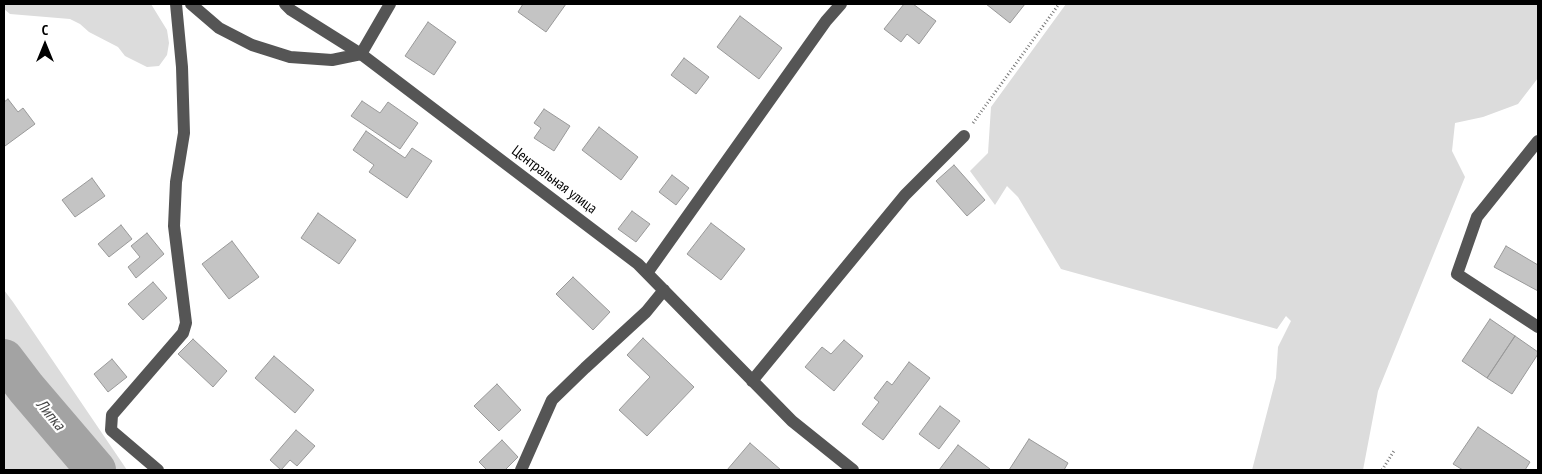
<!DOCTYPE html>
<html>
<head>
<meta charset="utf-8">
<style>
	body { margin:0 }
	#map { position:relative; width:1542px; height:474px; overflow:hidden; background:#fff; font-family:"PT Sans Narrow",sans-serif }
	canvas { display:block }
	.frame { position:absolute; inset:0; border:5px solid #000; pointer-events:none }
	.north { position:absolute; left:20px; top:20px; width:50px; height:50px; -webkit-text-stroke:4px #fff; paint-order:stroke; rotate:0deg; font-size:14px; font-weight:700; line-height:20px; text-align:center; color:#000 }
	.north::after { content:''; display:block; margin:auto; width:18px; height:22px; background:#000; clip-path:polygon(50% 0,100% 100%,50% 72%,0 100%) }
</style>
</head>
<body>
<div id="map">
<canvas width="1542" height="474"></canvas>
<div class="frame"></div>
<div class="north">С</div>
</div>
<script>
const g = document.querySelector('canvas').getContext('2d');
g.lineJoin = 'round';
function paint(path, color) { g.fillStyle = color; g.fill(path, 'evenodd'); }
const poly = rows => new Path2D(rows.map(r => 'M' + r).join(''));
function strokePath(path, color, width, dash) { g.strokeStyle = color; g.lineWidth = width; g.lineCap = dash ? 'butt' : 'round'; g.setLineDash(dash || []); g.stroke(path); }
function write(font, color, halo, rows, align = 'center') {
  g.font = font + ' "PT Sans Narrow",sans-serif'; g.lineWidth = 4.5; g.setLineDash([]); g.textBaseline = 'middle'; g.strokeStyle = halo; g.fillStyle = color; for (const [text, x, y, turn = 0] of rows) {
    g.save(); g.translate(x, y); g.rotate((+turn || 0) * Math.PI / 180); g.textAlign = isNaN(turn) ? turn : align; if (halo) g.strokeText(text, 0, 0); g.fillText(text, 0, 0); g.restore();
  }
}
paint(poly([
	[4,4,151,4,167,30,169,43,167,55,159,66,147,67,125,56,118,47,89,32,80,24,70,19,10,14,4,9],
	[1066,4,1538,4,1538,78,1518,104,1483,117,1455,123,1452,151,1465,177,1378,391,1363,470,1252,470,1276,378,1278,347,1291,321,1286,316,1277,329,1061,269,1018,197,1007,186,995,205,970,171,988,153,991,107],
	[4,290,13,302,127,470,4,470]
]), '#dcdcdc');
strokePath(poly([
	[4,359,26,388,96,470]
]), '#a3a3a3', 40);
const building = poly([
	[523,4,566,4,546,32,518,12,523,4],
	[904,4,913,4,936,21,919,44,907,34,901,42,884,29,904,4],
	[986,4,1025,4,1010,23,986,4],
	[740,16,782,48,759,79,717,47,740,16],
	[428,22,456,42,434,75,405,56,428,22],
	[684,58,709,77,696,94,671,75,684,58],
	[8,99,18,112,23,108,35,124,5,146,4,143,4,102,8,99],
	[362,101,380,113,388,102,418,123,400,149,351,116,362,101],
	[544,109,570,126,554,151,534,138,541,128,534,123,544,109],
	[599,127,638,157,621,180,582,150,599,127],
	[366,131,405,158,412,148,432,161,407,198,369,172,374,165,353,150,366,131],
	[954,165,985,200,967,216,936,181,954,165],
	[672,175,689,188,676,205,659,192,672,175],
	[92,178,105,196,75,217,62,200,92,178],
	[632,211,650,224,636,242,618,229,632,211],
	[318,213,356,240,339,264,301,238,318,213],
	[711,223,745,249,721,280,687,254,711,223],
	[121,225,132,239,109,257,98,244,121,225],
	[147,233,164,254,136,278,128,267,140,257,131,246,147,233],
	[232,241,259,277,229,299,202,264,232,241],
	[1506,246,1538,265,1538,291,1494,267,1506,246],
	[573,277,610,312,593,330,556,294,573,277],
	[153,282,167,298,143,320,128,304,153,282],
	[1490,319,1515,336,1487,378,1462,361,1490,319],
	[1515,336,1538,352,1538,354,1512,394,1487,378,1515,336],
	[643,338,694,387,647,436,619,410,650,377,627,355,643,338],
	[193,339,227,371,213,387,178,354,193,339],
	[844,340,863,356,834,391,805,367,822,347,831,354,844,340],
	[274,356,314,390,295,413,255,378,274,356],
	[112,359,127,377,108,392,94,374,112,359],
	[909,362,930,378,883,440,862,424,879,402,874,398,887,381,892,385,909,362],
	[497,384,521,410,499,431,474,406,497,384],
	[940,406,960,421,939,449,919,434,940,406],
	[1478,427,1530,462,1525,470,1463,470,1453,464,1478,427],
	[296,430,315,446,297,466,290,460,281,470,270,460,296,430],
	[1029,439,1068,463,1064,470,1009,470,1029,439],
	[502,440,518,457,505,470,487,470,479,462,502,440],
	[750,443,781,470,727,470,750,443],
	[958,445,990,469,990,470,939,470,958,445]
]);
paint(building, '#c4c4c4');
strokePath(building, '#999', 1);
strokePath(poly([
	[973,123,1059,4],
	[1382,470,1394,451]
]), '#777', 3, [1, 2.5]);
strokePath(poly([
	[191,4,219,28,252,45,290,57,332,60,361,54],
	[285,4,291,10,361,54,638,264,792,421,853,470],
	[361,54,390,4],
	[1538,141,1477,217,1457,274,1538,327],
	[647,273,826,21,841,4],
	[752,381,905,195,964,136],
	[158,470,111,430,112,415,183,333,186,323,174,226,176,182,184,133,182,67,176,4],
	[521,470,552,400,585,368,646,312,664,290]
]), '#555', 12);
write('15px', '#000', '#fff', [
	["Центральная улица",554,180,37]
]);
write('italic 16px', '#444', '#fff', [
	["Липка",50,415,50]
]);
</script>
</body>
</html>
